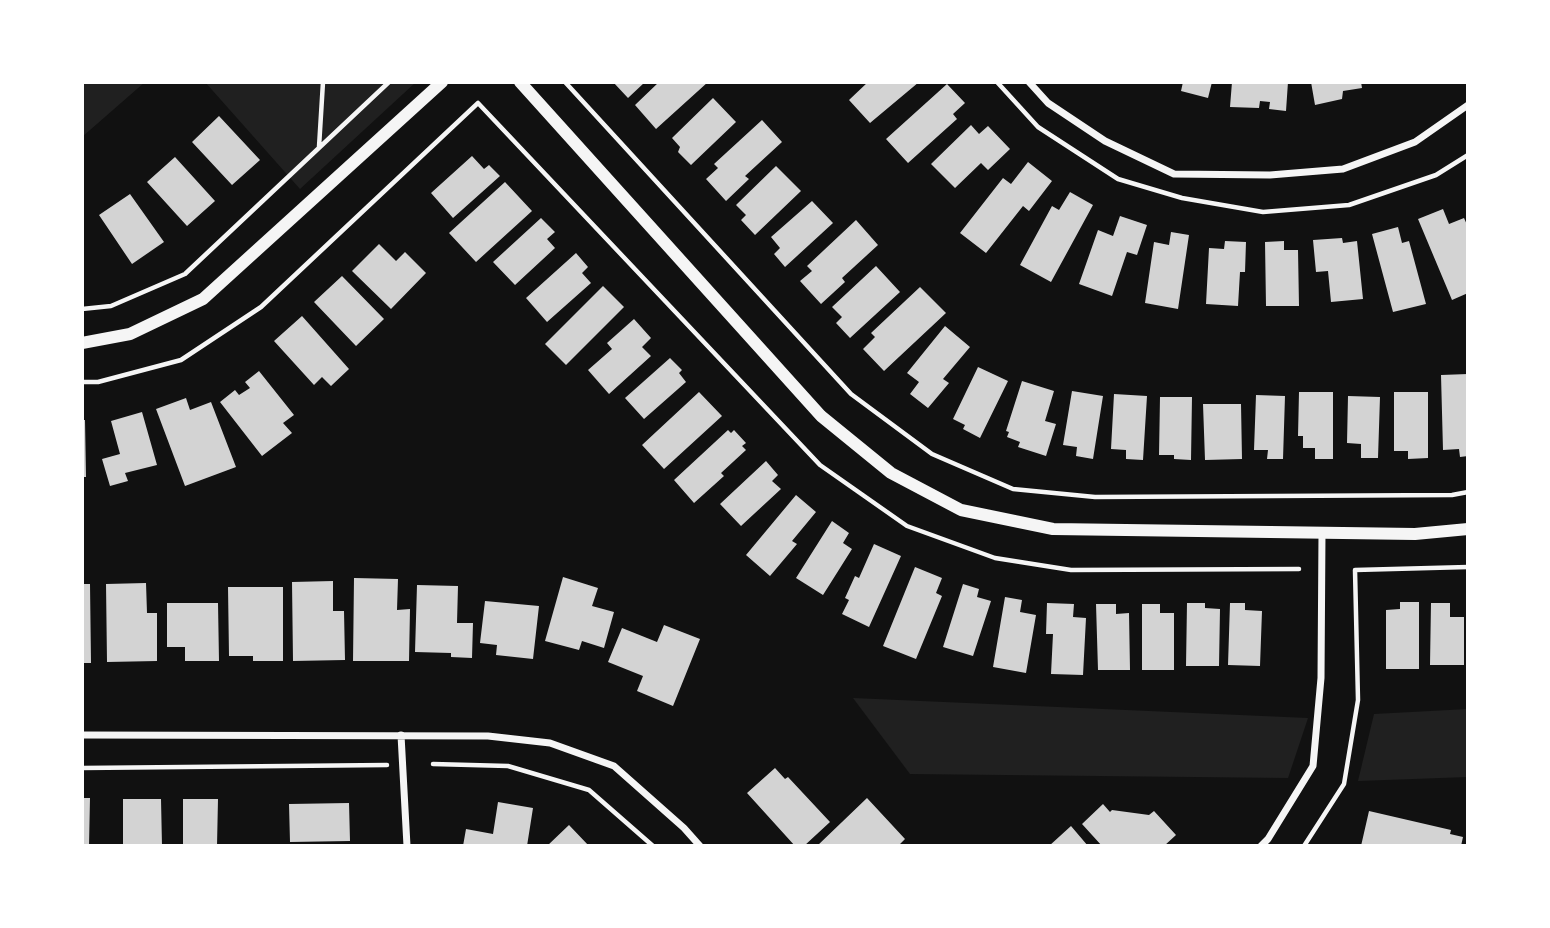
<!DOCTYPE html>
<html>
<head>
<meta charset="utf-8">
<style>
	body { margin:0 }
	#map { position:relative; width:1550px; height:928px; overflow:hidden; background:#111; font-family:Commissioner,sans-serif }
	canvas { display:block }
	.frame { position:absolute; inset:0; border:84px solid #fff; pointer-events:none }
</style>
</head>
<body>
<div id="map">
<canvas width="1550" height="928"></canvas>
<div class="frame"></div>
</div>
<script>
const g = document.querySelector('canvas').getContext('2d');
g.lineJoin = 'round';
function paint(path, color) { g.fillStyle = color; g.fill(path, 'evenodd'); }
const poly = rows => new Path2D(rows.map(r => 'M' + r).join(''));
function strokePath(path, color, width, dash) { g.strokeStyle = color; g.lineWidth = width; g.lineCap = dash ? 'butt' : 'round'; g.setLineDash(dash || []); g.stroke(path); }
paint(poly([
	[82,82,145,82,82,137],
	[205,82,416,82,300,189],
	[853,698,1308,718,1288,778,910,774],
	[1468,709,1468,777,1358,781,1374,714]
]), '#202020');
paint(poly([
	[613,82,645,82,628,98],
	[659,82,708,82,656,129,635,105],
	[868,82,919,82,870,123,849,100],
	[1183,82,1212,82,1208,98,1181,91],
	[1232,82,1288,82,1286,111,1269,109,1270,102,1260,101,1259,108,1230,107],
	[1311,82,1361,82,1362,88,1343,91,1342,99,1315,105],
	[947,84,965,103,953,114,957,119,908,163,886,139],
	[713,98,736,122,691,165,678,152,680,147,672,138],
	[219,116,260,160,232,185,192,142],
	[762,120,782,142,745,176,749,179,726,201,706,179,718,168,714,164],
	[971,125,979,134,988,126,1010,149,988,170,981,163,955,188,931,164],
	[472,156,484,169,489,165,500,176,453,218,431,193],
	[175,157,215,201,187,226,147,182],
	[1028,162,1052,181,1029,211,1023,206,986,253,960,233,1003,178,1011,184],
	[776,166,801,191,755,235,741,220,746,215,736,205],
	[505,182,532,211,476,262,449,233],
	[1070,192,1093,205,1051,282,1020,265,1052,206,1059,210],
	[130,194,164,242,132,264,99,215],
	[812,201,833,223,785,267,774,254,780,248,771,237],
	[1443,209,1449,224,1464,218,1468,227,1468,293,1452,300,1418,219],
	[1120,216,1147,225,1137,255,1127,252,1112,296,1079,284,1098,230,1113,236],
	[541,218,555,232,547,239,555,248,515,285,493,262],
	[856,220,878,245,842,278,845,282,821,304,800,281,812,271,807,266],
	[1398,227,1402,243,1409,241,1426,304,1393,312,1372,234],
	[1171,232,1189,235,1178,309,1145,303,1154,242,1169,245],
	[1342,238,1343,243,1357,241,1363,299,1331,302,1328,271,1316,272,1313,240],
	[1225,241,1246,242,1245,272,1240,272,1238,306,1206,304,1209,248,1224,249],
	[1284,241,1284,250,1298,250,1299,306,1266,306,1265,242],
	[379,244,396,261,405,252,426,273,391,309,352,271],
	[576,253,588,267,582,273,591,283,547,322,526,298],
	[876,266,900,292,850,338,836,323,842,317,832,307],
	[342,276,384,319,356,346,314,302],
	[603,286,624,307,566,365,545,344],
	[920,287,946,313,884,371,863,349,875,337,871,333],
	[302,316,349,369,331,386,322,377,314,385,274,341],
	[634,319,651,338,642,347,651,356,609,394,588,370,612,349,607,343],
	[945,326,970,347,943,379,949,383,928,408,910,394,919,382,907,373],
	[670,358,682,370,679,373,686,382,644,419,625,398],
	[978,367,1008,381,980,438,963,429,965,425,953,419],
	[259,371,294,415,283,423,292,433,262,456,220,402,235,390,239,395,250,388,245,382],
	[1468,374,1468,456,1460,457,1459,449,1443,450,1441,375],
	[1022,381,1054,391,1045,421,1056,424,1046,456,1018,447,1020,442,1007,437,1009,432,1006,431],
	[1072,391,1103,396,1093,459,1076,456,1077,447,1063,445],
	[699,392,722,416,664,469,642,445],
	[1299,392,1333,392,1333,459,1315,459,1315,448,1303,448,1303,436,1298,436],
	[1394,392,1428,392,1428,458,1408,459,1408,451,1394,451],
	[1114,394,1147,396,1143,460,1126,459,1126,450,1111,449],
	[1256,395,1285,396,1283,459,1267,459,1268,450,1254,450],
	[1348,396,1380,397,1378,458,1361,458,1361,444,1347,443],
	[1160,397,1192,397,1191,460,1174,459,1174,455,1159,455],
	[186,398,190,410,211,402,236,467,185,486,156,409],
	[1203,404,1241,404,1242,459,1205,460],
	[142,412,157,465,125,473,128,481,110,486,102,459,120,454,111,421],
	[82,420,85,420,86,477,82,477],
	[728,430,731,433,734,430,746,443,742,446,746,450,721,473,724,476,694,503,674,480],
	[766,461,778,475,772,481,781,489,741,526,720,504],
	[796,495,816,512,792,541,797,544,770,576,746,555],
	[832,521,849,533,843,543,852,549,823,595,796,578],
	[874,544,901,556,869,627,842,614,849,600,845,598,855,576,859,578],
	[915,567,942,578,936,593,942,596,916,659,883,646],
	[563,577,598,588,592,606,614,612,604,648,582,641,579,650,545,641],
	[354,578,398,579,397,610,410,609,409,661,353,661],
	[333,581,333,611,344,611,345,660,293,661,292,582],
	[146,583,147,613,157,613,157,661,107,662,106,584],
	[82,584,90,584,91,663,82,663],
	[963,584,979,589,977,597,991,601,973,656,943,647],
	[417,585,458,586,457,623,473,623,472,658,451,657,451,653,415,652],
	[228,587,283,587,283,661,253,661,253,656,229,656],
	[1005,597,1022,600,1020,612,1036,615,1026,673,993,667],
	[485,601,539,606,533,659,496,655,497,645,480,643],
	[1400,602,1419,602,1419,669,1386,669,1386,610,1400,609],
	[167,603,218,603,219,661,185,661,185,647,167,647],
	[1047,603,1074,604,1073,617,1086,618,1083,675,1051,674,1053,634,1046,634],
	[1187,603,1205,603,1205,608,1220,609,1219,666,1186,666],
	[1230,603,1245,603,1245,610,1262,611,1260,666,1228,665],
	[1431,603,1450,603,1450,617,1464,617,1464,665,1430,665],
	[1096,604,1116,604,1116,614,1129,613,1130,670,1098,670],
	[1142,604,1160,604,1160,613,1174,613,1174,670,1142,670],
	[664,625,700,639,673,706,637,691,643,676,608,662,622,628,657,642],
	[775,768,785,779,788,777,830,822,804,846,795,846,747,793],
	[82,798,90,798,89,846,82,846],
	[867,798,905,839,898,846,817,846],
	[123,799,161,799,162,846,123,846],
	[183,799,218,799,217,846,183,846],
	[498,802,533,808,527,846,463,846,466,829,493,834],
	[349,803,350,841,290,842,289,804],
	[1103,804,1110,812,1112,810,1149,815,1154,811,1176,835,1164,846,1102,846,1082,824],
	[1369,811,1451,830,1450,834,1463,837,1461,846,1361,846],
	[569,825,589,846,547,846],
	[1071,826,1088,846,1049,846]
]), '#d3d3d3');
strokePath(poly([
	[565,82,851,394,932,454,1013,489,1095,497,1452,495,1468,492],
	[997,82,1038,127,1118,179,1182,198,1263,212,1349,205,1436,175,1468,155],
	[319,147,323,82],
	[82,309,111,306,185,274,389,82],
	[82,382,98,382,181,360,261,307,478,103,820,465,907,526,995,558,1071,570,1299,569],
	[433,764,508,766,589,790,653,846],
	[82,768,387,765],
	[1304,846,1344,784,1358,700,1355,570,1468,567]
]), '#f5f5f5', 4.5);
strokePath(poly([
	[1029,82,1048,103,1105,141,1174,174,1270,175,1343,169,1415,142,1468,105],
	[82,735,488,736,550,743,614,766,684,828,700,846],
	[401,735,407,846],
	[1261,846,1268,839,1313,766,1321,678,1322,533]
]), '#f5f5f5', 7);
strokePath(poly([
	[520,82,821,416,891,473,961,510,1053,529,1415,534,1468,529],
	[82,343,130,334,203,299,442,82]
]), '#f5f5f5', 12);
</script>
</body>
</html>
